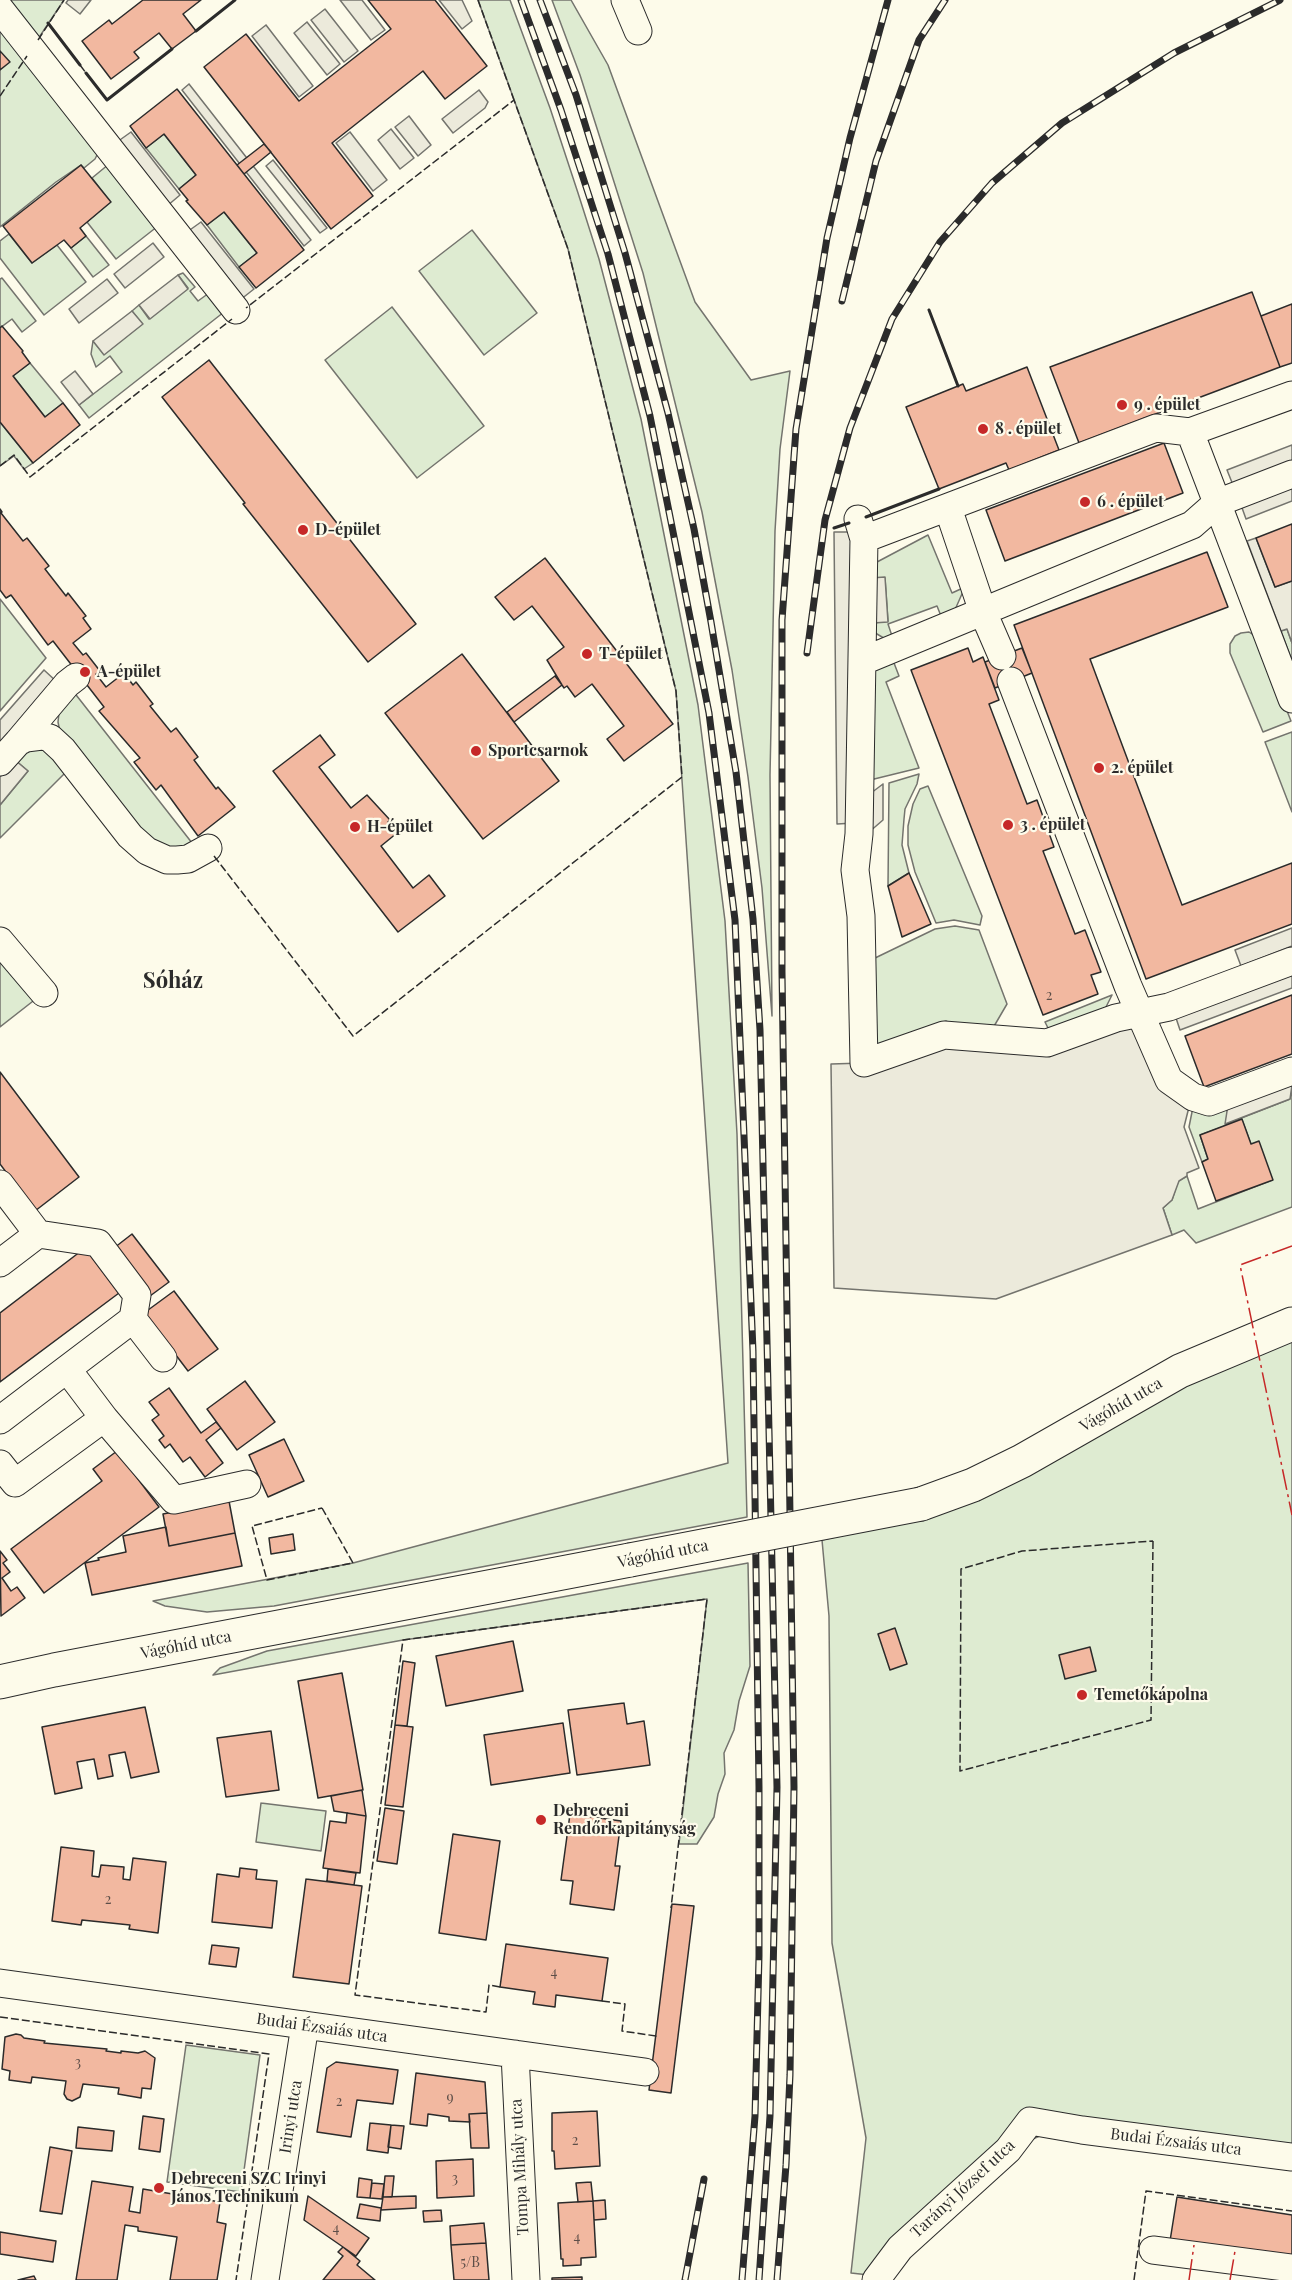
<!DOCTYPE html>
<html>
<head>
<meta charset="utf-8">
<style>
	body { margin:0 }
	canvas { display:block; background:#fdfbea }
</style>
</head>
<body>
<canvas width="1292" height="2280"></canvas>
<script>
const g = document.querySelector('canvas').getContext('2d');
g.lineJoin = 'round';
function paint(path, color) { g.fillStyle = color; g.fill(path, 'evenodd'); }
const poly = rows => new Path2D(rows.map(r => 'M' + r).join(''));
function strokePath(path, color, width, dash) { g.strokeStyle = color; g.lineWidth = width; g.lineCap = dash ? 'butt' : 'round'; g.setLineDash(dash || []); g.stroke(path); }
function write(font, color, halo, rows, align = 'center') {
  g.font = font + ' "Playfair Display",serif'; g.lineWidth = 4.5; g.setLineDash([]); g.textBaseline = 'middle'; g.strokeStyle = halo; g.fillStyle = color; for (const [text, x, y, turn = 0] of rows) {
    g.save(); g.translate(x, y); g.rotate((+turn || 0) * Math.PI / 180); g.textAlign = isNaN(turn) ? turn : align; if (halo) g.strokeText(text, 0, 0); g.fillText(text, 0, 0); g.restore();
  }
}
const green = poly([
	[10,0,64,0,36,42,11,6,10,0],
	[478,0,510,0,550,108,578,193,599,259,641,419,698,705,725,921,737,1134,747,1517,274,1606,207,1612,165,1606,153,1601,353,1563,728,1463,676,691,568,249,478,0],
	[552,0,571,0,608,65,695,302,751,380,790,371,780,449,775,531,770,775,772,1016,762,888,748,777,732,670,702,512,643,273,580,75,552,0],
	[0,25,99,151,95,159,84,168,81,165,56,182,0,227,0,25],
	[164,134,196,175,179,189,146,148,164,134],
	[109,164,158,226,116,259,87,222,110,202,92,178,109,164],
	[224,212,257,253,239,267,207,225,224,212],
	[472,230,537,313,484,355,419,271,472,230],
	[9,234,32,263,57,245,86,282,44,315,0,258,0,241,9,234],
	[86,236,109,265,93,277,71,248,86,236],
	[183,273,195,287,190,291,198,301,209,293,224,312,89,418,79,405,122,372,110,356,96,367,91,354,93,341,104,354,142,324,132,311,139,305,149,319,188,288,178,275,183,273],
	[2,278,36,321,22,332,12,319,0,328,0,279,2,278],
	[392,307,484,426,417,478,325,360,392,307],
	[30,363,63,403,45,417,13,376,30,363],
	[0,422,33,463,24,469,14,456,0,466,0,422],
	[928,535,952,593,965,587,954,612,943,621,937,606,888,624,893,639,887,640,872,631,873,623,888,621,885,578,870,578,877,562,928,535],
	[0,599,46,658,0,711,0,599],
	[1287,629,1292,643,1292,661,1281,631,1287,629],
	[1249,632,1258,638,1291,721,1263,732,1230,653,1230,644,1235,636,1241,633,1249,632],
	[894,663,899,676,886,682,919,768,866,781,875,669,894,663],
	[73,691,196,848,156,848,60,732,58,722,59,713,73,691],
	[1292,732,1292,812,1265,742,1292,732],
	[43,748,69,769,0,838,0,805,28,771,15,760,20,753,43,748],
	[919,774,917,784,905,809,904,819,902,845,909,873,888,886,889,783,919,774],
	[928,786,982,916,980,925,954,920,936,923,915,872,908,845,908,826,913,804,920,789,928,786],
	[955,926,979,930,1007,1004,993,1028,951,1024,946,1021,895,1043,876,1044,873,959,935,929,955,926],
	[0,953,37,998,0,1027,0,953],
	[1112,995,1104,1011,1049,1030,1045,1022,1112,995],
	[1292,1085,1292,1207,1196,1243,1184,1230,1172,1235,1163,1208,1172,1200,1178,1181,1187,1176,1198,1209,1272,1180,1251,1144,1242,1120,1200,1135,1208,1159,1202,1162,1189,1127,1193,1107,1228,1105,1226,1124,1290,1099,1292,1085],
	[1292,1337,1292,2158,1060,2127,1008,2150,878,2276,851,2273,866,2138,832,1943,829,1616,822,1540,924,1517,1188,1385,1292,1337],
	[748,1563,750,1666,739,1701,734,1730,724,1753,725,1774,718,1794,714,1817,697,1844,679,1844,707,1599,403,1640,213,1675,220,1668,267,1651,748,1563],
	[261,1803,326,1811,321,1851,256,1842,261,1803],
	[186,2045,260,2055,241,2192,167,2182,186,2045]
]);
paint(green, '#deebd1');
strokePath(green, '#74746e', 1.5);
const parking = poly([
	[68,0,91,0,80,14,66,3,68,0],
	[340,0,362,0,385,30,371,40,340,0],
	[439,0,462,0,472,21,462,29,439,0],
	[325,9,358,51,344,62,311,20,325,9],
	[307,22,340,64,327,75,294,33,307,22],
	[266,25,313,86,299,97,252,36,266,25],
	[189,84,311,240,304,246,182,90,189,84],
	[479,90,488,102,485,108,453,133,442,119,479,90],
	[409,116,431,145,418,156,395,127,409,116],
	[391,129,414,158,400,169,378,140,391,129],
	[131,132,180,195,167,206,117,142,131,132],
	[350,132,387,180,373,191,336,143,350,132],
	[273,160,327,228,320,233,266,166,273,160],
	[201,222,254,289,240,300,187,232,201,222],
	[153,243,164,257,125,288,114,274,153,243],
	[178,275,188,289,150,319,139,305,178,275],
	[107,279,118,293,79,323,69,309,107,279],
	[132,311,143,324,104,355,93,341,132,311],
	[75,371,93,394,79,405,61,382,75,371],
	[1292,445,1292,462,1233,485,1227,470,1292,445],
	[1292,485,1292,501,1246,519,1241,505,1292,485],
	[834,532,851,532,854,823,837,824,834,532],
	[1256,538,1275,587,1292,581,1292,643,1287,629,1281,631,1247,541,1256,538],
	[885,577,888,622,873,623,870,578,885,577],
	[44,670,57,682,0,748,0,720,44,670],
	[15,760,28,771,0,805,0,777,15,760],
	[883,784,883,820,868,833,867,796,883,784],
	[1292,928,1292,946,1241,966,1235,950,1292,928],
	[1292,968,1292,988,1180,1030,1174,1012,1292,968],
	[1140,1014,1189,1107,1184,1127,1199,1168,1187,1173,1187,1176,1179,1181,1172,1200,1163,1208,1172,1235,996,1299,834,1288,831,1064,864,1063,944,1035,1047,1043,1140,1014],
	[1292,1085,1290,1099,1225,1124,1228,1105,1292,1085]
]);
paint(parking, '#eceadb');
strokePath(parking, '#74746e', 1.5);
const building = poly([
	[143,0,201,0,183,14,196,31,172,49,159,33,134,52,139,58,111,79,82,41,109,20,112,24,143,0],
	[368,0,435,0,487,66,445,99,423,71,332,143,373,196,331,229,204,67,246,34,299,101,391,29,368,0],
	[0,51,10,62,0,70,0,51],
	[177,89,304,250,256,288,239,267,257,253,224,212,207,225,186,201,188,200,179,189,196,175,164,134,146,148,130,126,177,89],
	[264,144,271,152,244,174,237,165,264,144],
	[81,165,111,202,80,228,86,236,71,248,64,240,32,263,3,226,81,165],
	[1252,292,1280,367,1079,443,1050,367,1252,292],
	[1292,304,1292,363,1280,367,1261,316,1292,304],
	[2,326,23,351,22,352,30,363,13,376,45,417,63,403,80,425,33,463,0,422,0,328,2,326],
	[209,360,416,624,368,662,243,504,245,503,162,397,209,360],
	[1027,367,1059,450,1009,470,1006,463,939,489,906,407,963,384,966,391,1027,367],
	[1164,443,1183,493,1005,561,986,510,1164,443],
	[0,509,2,512,1,513,23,541,27,538,49,566,45,569,66,596,68,593,86,616,83,618,91,629,73,643,83,655,86,653,100,671,96,674,106,687,124,673,133,685,136,682,153,704,150,706,171,732,176,728,198,757,194,760,216,789,218,787,235,807,198,836,161,785,156,790,134,762,140,758,99,711,104,707,53,641,48,645,11,595,6,598,0,590,0,509],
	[1292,524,1292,581,1275,587,1256,538,1292,524],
	[1207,552,1228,607,1090,659,1182,905,1292,863,1292,924,1146,979,1014,625,1207,552],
	[545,558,673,724,624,761,607,739,624,726,592,684,575,697,567,686,564,688,562,685,547,660,564,647,532,606,514,620,495,597,545,558],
	[968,648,973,662,983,657,999,700,989,704,1027,804,1037,800,1054,847,1043,851,1075,934,1085,930,1101,972,1091,975,1098,994,1043,1015,911,670,968,648],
	[1022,648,1032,673,995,688,985,662,1022,648],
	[462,654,559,781,483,839,385,713,462,654],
	[555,676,562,685,514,722,507,712,555,676],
	[320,735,335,755,319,767,351,808,367,795,390,820,388,822,397,833,381,846,413,888,429,875,445,896,398,932,273,771,320,735],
	[909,873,931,924,902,937,888,886,909,873],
	[1292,995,1292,1054,1204,1087,1185,1036,1292,995],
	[0,1072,79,1177,35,1211,0,1164,0,1072],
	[1242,1119,1251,1144,1259,1141,1273,1180,1216,1201,1202,1162,1208,1159,1200,1135,1242,1119],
	[132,1234,169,1282,150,1296,114,1248,132,1234],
	[85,1248,119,1293,0,1382,0,1313,85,1248],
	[174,1291,218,1349,188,1371,144,1313,174,1291],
	[245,1381,275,1422,237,1450,207,1409,245,1381],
	[169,1388,201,1433,216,1422,221,1428,206,1440,223,1463,205,1477,190,1457,183,1462,170,1444,165,1448,159,1440,164,1436,152,1420,159,1415,149,1402,169,1388],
	[284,1439,304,1481,268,1497,249,1455,284,1439],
	[117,1451,159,1507,44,1593,11,1549,102,1481,93,1469,117,1451],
	[229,1501,235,1533,169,1546,163,1514,229,1501],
	[166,1527,169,1546,235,1533,242,1566,92,1595,85,1563,99,1560,98,1558,126,1552,123,1536,166,1527],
	[293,1534,295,1550,271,1554,269,1538,293,1534],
	[0,1551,7,1560,3,1563,10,1572,2,1578,11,1591,17,1587,25,1598,1,1616,0,1551],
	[895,1628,907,1664,890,1670,878,1634,895,1628],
	[513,1641,523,1691,446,1706,436,1656,513,1641],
	[1090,1647,1096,1671,1065,1679,1059,1655,1090,1647],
	[403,1661,415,1663,407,1726,395,1725,403,1661],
	[342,1673,363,1790,318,1798,298,1681,342,1673],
	[624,1703,627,1724,644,1721,650,1765,577,1775,568,1710,624,1703],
	[145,1707,159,1772,131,1778,125,1752,109,1755,113,1776,98,1779,94,1759,77,1762,82,1788,55,1794,42,1727,145,1707],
	[563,1723,570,1773,491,1785,484,1735,563,1723],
	[395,1725,413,1727,403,1807,385,1805,395,1725],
	[271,1731,279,1790,226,1797,217,1738,271,1731],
	[362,1790,366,1816,334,1811,331,1796,362,1790],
	[385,1808,404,1811,397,1864,377,1861,385,1808],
	[347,1813,366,1816,360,1873,323,1868,330,1821,346,1823,347,1813],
	[570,1814,621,1821,615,1866,620,1866,614,1910,570,1904,573,1881,561,1880,570,1814],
	[453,1834,500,1841,486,1940,439,1933,453,1834],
	[61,1847,94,1851,92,1876,99,1877,101,1865,124,1867,123,1879,130,1880,133,1858,166,1862,158,1933,129,1929,130,1925,82,1920,81,1925,52,1921,61,1847],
	[240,1868,257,1870,256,1879,277,1881,272,1928,212,1922,217,1874,239,1877,240,1868],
	[328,1869,356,1873,354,1885,327,1881,328,1869],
	[306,1879,362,1886,349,1984,293,1977,306,1879],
	[672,1904,694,1906,671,2093,649,2090,672,1904],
	[506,1944,608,1958,602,2001,556,1995,555,2007,533,2004,535,1992,500,1987,506,1944],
	[212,1945,239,1948,236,1967,209,1964,212,1945],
	[16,2034,21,2035,24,2038,45,2041,44,2043,107,2049,106,2051,121,2053,121,2051,138,2053,145,2051,155,2058,151,2089,142,2088,141,2098,118,2094,119,2088,83,2084,80,2097,72,2101,67,2099,64,2094,66,2081,32,2077,31,2083,9,2080,10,2071,2,2069,5,2037,16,2034],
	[336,2062,398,2070,393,2104,357,2100,351,2137,317,2132,327,2068,336,2062],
	[416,2073,485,2082,487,2113,469,2114,470,2122,449,2121,449,2117,428,2114,427,2126,410,2124,416,2073],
	[597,2111,600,2166,555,2169,554,2151,552,2151,552,2113,597,2111],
	[487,2113,489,2148,471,2148,469,2114,487,2113],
	[143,2116,164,2119,160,2152,139,2149,143,2116],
	[370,2123,391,2125,388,2153,367,2150,370,2123],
	[391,2125,404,2126,401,2149,388,2147,391,2125],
	[78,2127,114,2131,112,2151,76,2148,78,2127],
	[50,2147,72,2151,62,2214,40,2211,50,2147],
	[473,2159,474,2196,437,2198,436,2161,473,2159],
	[385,2176,394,2176,392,2197,383,2197,385,2176],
	[359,2178,372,2180,370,2198,357,2197,359,2178],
	[92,2181,133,2187,129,2211,140,2213,143,2189,220,2202,217,2222,226,2224,217,2280,170,2280,177,2237,138,2231,138,2227,125,2225,117,2280,76,2280,92,2181],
	[591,2182,593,2201,578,2202,576,2183,591,2182],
	[372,2183,384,2184,382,2199,370,2198,372,2183],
	[308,2196,369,2238,356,2256,304,2220,308,2196],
	[416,2196,416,2208,381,2210,383,2197,416,2196],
	[1177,2197,1292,2215,1292,2260,1170,2241,1177,2197],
	[605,2200,606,2219,594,2220,593,2201,605,2200],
	[593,2201,596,2257,581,2258,581,2265,563,2266,563,2259,561,2259,558,2203,593,2201],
	[360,2204,381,2208,380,2221,357,2218,360,2204],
	[441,2210,442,2221,424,2222,423,2211,441,2210],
	[484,2223,486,2243,451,2245,450,2226,484,2223],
	[0,2232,56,2241,53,2262,0,2254,0,2232],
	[486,2243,489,2280,454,2280,451,2245,486,2243],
	[343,2247,360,2261,357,2265,375,2280,323,2280,343,2256,338,2252,343,2247],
	[34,2276,36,2280,18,2280,34,2276],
	[582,2277,582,2280,552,2280,552,2278,582,2277]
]);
paint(building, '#f2b8a0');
strokePath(building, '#2b2b2b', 1.5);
const minor = poly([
	[625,0,638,31],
	[0,9,236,310],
	[1190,432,1292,699],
	[948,508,983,612,1002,656],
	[858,519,864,539,859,834,855,870,861,916,864,1063,944,1035,1047,1043,1116,1018,1169,1007,1292,961],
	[864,539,1156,428,1190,432,1292,395],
	[863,661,1192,525,1217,503,1292,474],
	[1011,681,1128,986,1169,1080,1193,1097,1209,1102,1292,1071],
	[18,742,67,684,76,677],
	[0,762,18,742,26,738,42,736,50,738,63,750,130,836,147,851,167,860,177,860,188,859,208,848],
	[0,941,44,993],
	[0,1184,38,1234,98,1243,137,1295,133,1319,67,1369],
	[0,1263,38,1234],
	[133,1319,163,1358],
	[104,1418,174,1500,247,1484],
	[0,1420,67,1369,104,1418,15,1483,0,1464],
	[0,1983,645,2072],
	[515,2054,526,2280],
	[1153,2250,1292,2268],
	[265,2280,305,2025],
	[876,2280,900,2248,1008,2150,1030,2121,1082,2130,1292,2157]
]);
const major = poly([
	[921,1504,973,1485,1022,1461,1180,1371,1292,1324],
	[0,1682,54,1670,630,1560]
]);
strokePath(minor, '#2b2b2b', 29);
strokePath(major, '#2b2b2b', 35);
strokePath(minor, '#fdfbea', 27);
strokePath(major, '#fdfbea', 33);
const rail = poly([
	[521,0,561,110,608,254,650,416,709,713,735,920,753,1351,759,1787,759,1956,755,2116,742,2280],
	[540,0,576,95,625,253,668,413,694,529,711,622,736,772,753,919,760,1030,777,1787,770,2116,759,2280],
	[842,301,876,161,919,40,945,0],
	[807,653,825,520,850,428,892,319,940,242,992,183,1062,123,1174,53,1280,0],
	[685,2280,704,2179],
	[777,2280,786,2165,790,2075,794,1787,782,972,782,620,796,429,827,238,850,138,888,0]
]);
strokePath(rail, '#2b2b2b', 7);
strokePath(rail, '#fdfbea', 4.5, [14]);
const majorBridge = poly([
	[630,1560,921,1504]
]);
strokePath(majorBridge, '#2b2b2b', 35, []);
strokePath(majorBridge, '#fdfbea', 33);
strokePath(poly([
	[478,0,514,100],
	[38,40,64,0],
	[80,65,86,73],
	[0,96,27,56],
	[0,466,14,455,30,477,232,319],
	[214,856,353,1036,682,777,676,691,568,249,514,100,246,308],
	[322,1508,353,1563,267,1580,252,1526,322,1508],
	[1153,1541,1151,1720,960,1771,961,1569,1022,1551,1153,1541],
	[500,1987,489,1985,486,2012,355,1995,403,1640,707,1599,671,1908],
	[602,2001,625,2004,622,2031,656,2036,656,2033],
	[0,2017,269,2054,236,2280],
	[1134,2280,1146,2191,1292,2211]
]), '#2b2b2b', 1.5, [8, 3]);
strokePath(poly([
	[48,23,80,65],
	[196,31,235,0],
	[86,73,107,100,172,49],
	[929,310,958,386],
	[866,517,939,489],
	[834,528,849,523]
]), '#2b2b2b', 3);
strokePath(poly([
	[1292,1246,1240,1265,1292,1515],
	[1189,2280,1194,2245],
	[1230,2280,1235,2251]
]), '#c62828', 1.5, [21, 4.5, 3, 4.5]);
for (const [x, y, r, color] of [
	[1122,405,6,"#c62828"],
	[983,429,6,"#c62828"],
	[1085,502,6,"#c62828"],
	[303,530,6,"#c62828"],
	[587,654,6,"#c62828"],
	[85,672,6,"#c62828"],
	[476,751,6,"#c62828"],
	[1099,768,6,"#c62828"],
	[1008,825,6,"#c62828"],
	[355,827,6,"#c62828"],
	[1082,1695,6,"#c62828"],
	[541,1820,6,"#c62828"],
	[159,2188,6,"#c62828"]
]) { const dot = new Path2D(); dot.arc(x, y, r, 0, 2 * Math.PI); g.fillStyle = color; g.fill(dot); strokePath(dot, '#fdfbea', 2); }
write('14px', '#5d4e48', null, [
	["2",1049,996],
	["2",108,1900],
	["4",554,1973],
	["3",78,2063],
	["9",450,2098],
	["2",339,2102],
	["2",575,2141],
	["3",455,2179],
	["4",336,2229],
	["4",577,2238],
	["5/B",470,2263]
]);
write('bold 16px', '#2b2b2b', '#fdfbea', [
	["9 . épület",1134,405],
	["8 . épület",995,429],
	["6 . épület",1097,502],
	["D-épület",315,530],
	["T-épület",599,654],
	["A-épület",97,672],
	["Sportcsarnok",488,751],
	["2. épület",1111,768],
	["3 . épület",1020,825],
	["H-épület",367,827],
	["Temetőkápolna",1094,1695],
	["Debreceni",553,1811],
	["Rendőrkapitányság",553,1829],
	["Debreceni SZC Irinyi",171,2179],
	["János Technikum",171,2197]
], 'left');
write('16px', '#2b2b2b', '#fdfbea', [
	["Vágóhíd utca",1121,1405,-30],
	["Vágóhíd utca",663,1554,-11],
	["Vágóhíd utca",186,1645,-11],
	["Budai Ézsaiás utca",322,2028,8],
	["Irinyi utca",291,2117,-81],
	["Budai Ézsaiás utca",1176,2142,7],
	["Tompa Mihály utca",520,2167,-93],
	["Tarányi József utca",963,2189,-43]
]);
write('bold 22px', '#2b2b2b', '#fdfbea', [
	["Sóház",173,981]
]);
</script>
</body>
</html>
